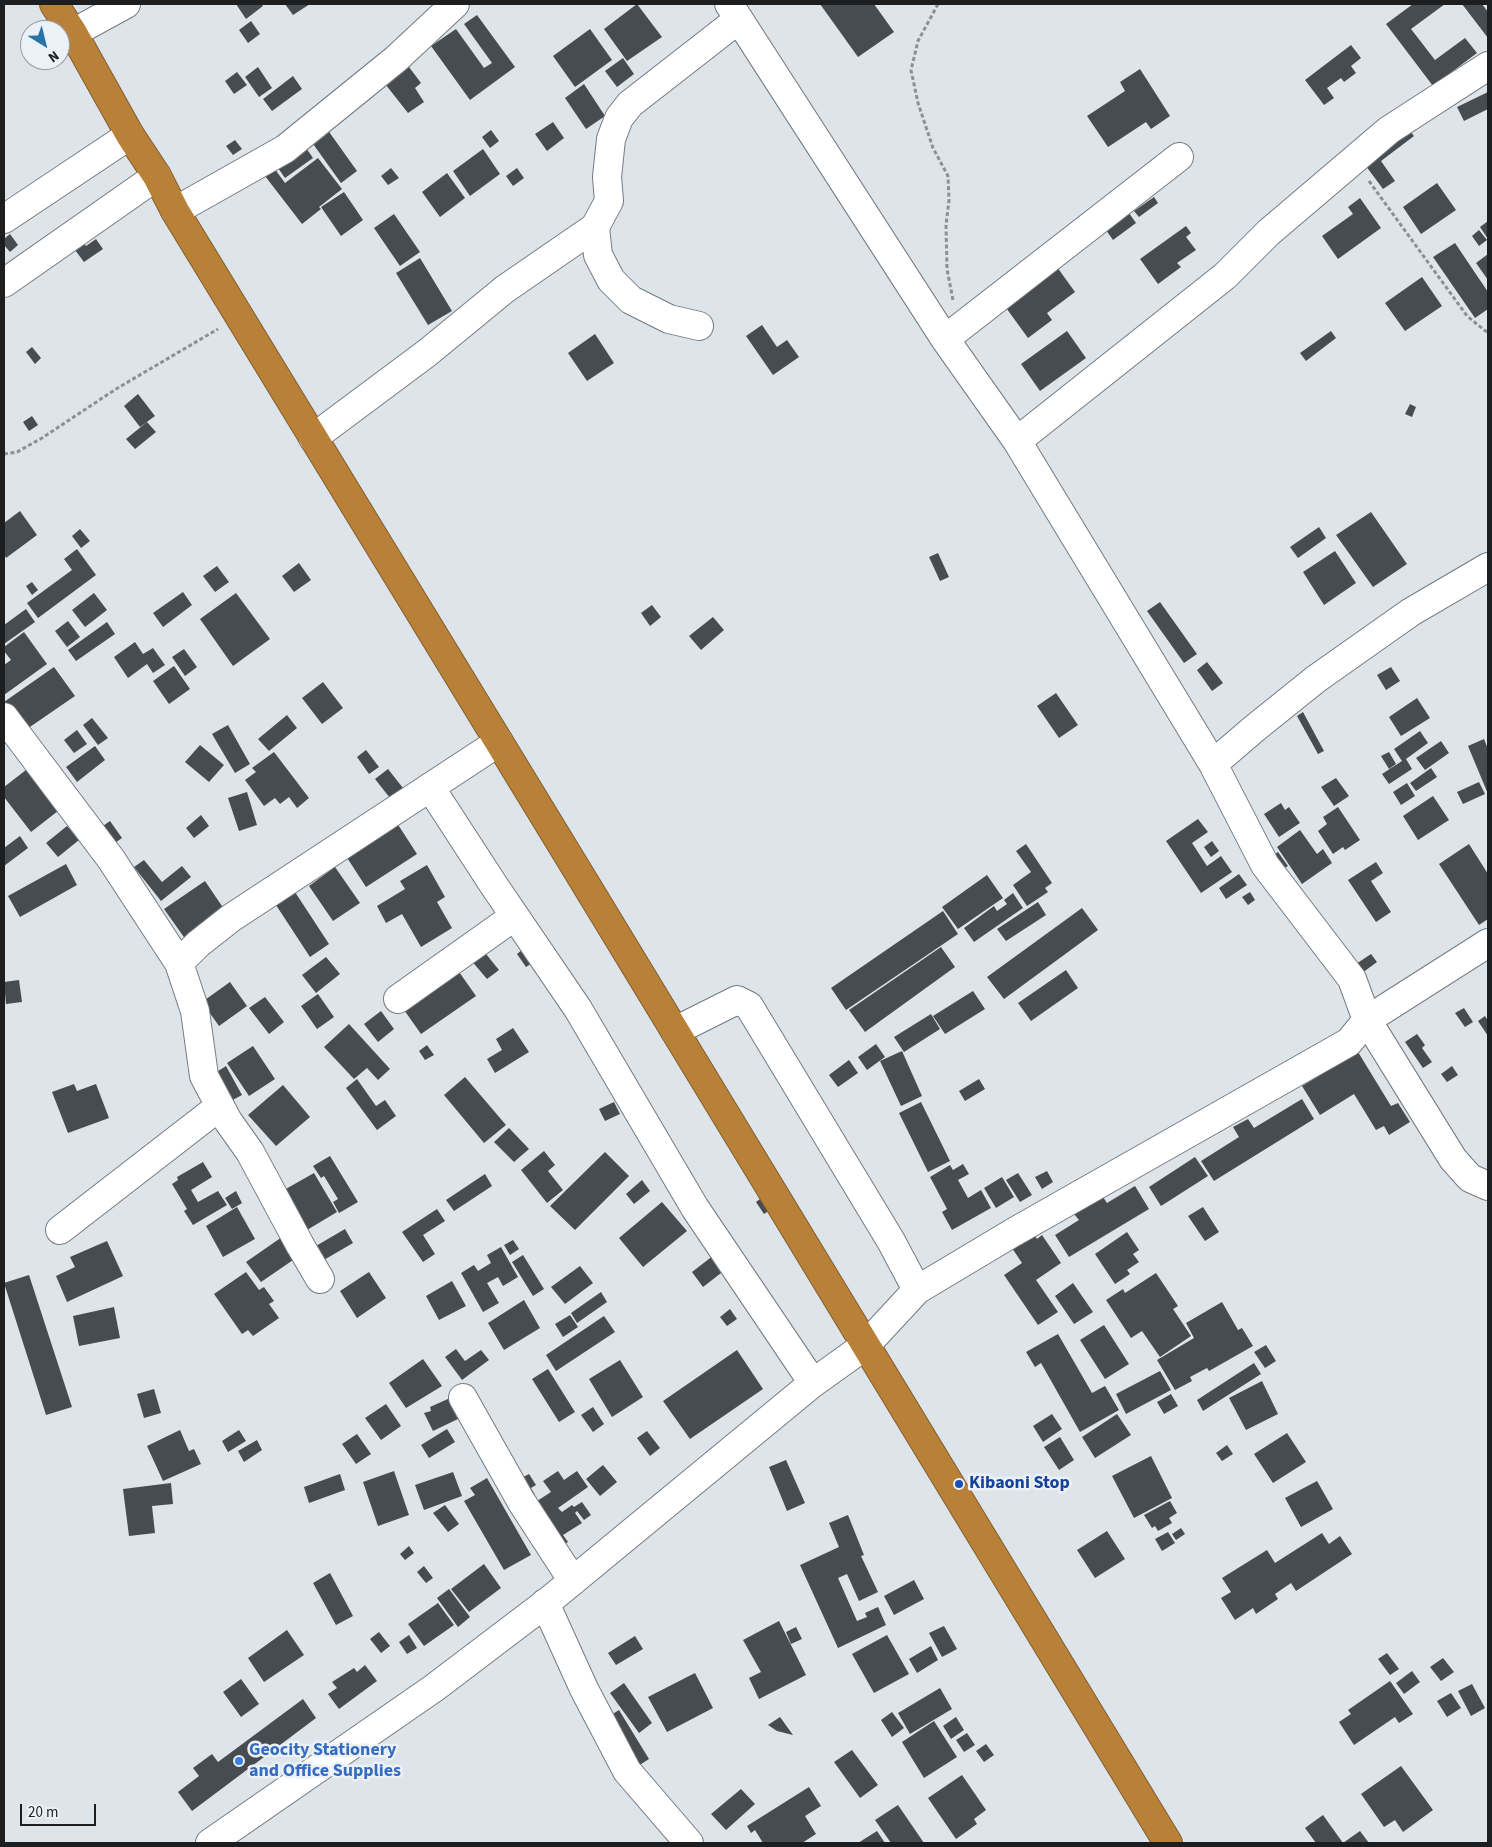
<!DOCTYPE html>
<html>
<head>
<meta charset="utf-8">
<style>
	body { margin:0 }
	#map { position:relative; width:1492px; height:1847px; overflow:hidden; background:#dde4ea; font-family:"Source Sans 3",sans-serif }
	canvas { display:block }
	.frame { position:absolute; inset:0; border:5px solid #1c1e20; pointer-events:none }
	.north { position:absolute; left:20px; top:20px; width:50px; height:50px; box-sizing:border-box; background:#ebf1f7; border:1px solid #989da1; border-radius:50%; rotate:144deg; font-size:14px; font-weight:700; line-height:20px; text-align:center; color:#1c1e20 }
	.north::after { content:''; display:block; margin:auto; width:18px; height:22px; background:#2974a7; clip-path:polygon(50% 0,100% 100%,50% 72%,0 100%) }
	.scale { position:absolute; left:20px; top:1804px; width:76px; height:22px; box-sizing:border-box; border:2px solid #1c1e20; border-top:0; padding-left:6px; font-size:15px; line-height:18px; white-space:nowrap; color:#1c1e20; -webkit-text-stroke:4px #ebf1f7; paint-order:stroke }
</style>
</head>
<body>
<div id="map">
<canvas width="1492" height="1847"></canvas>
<div class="frame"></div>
<div class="north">N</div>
<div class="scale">20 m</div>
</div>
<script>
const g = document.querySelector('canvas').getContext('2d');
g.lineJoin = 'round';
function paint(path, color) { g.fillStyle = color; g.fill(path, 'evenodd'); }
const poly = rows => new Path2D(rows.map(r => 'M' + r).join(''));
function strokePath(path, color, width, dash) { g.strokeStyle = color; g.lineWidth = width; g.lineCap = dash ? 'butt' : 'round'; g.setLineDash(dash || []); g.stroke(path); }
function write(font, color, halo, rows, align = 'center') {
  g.font = font + ' "Source Sans 3",sans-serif'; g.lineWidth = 5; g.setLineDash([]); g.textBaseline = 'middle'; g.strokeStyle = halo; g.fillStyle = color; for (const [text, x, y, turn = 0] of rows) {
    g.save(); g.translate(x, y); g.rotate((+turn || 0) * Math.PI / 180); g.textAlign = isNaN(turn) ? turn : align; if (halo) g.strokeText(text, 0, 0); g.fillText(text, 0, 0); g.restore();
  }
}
paint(poly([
	[236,4,261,4,263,6,246,19],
	[285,4,310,4,293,15],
	[637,4,662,37,627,61,604,29],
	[820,4,874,4,894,32,858,57],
	[1413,4,1445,4,1411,29,1435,60,1465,38,1477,53,1433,86,1386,24],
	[1462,4,1482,4,1488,12,1488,38],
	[477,15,515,67,470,100,431,46,456,29,484,68,492,63,464,24],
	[251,21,260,34,248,43,239,30],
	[590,29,612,60,575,87,553,56],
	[1351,45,1361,58,1351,66,1356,73,1344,82,1341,78,1327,88,1334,98,1324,105,1305,80],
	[623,58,634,74,617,87,605,71],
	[406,63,421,83,415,88,424,102,408,113,382,80],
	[258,67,272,88,259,97,245,77],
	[1140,69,1170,116,1151,129,1146,122,1108,147,1087,116,1125,91,1120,82],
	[237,72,247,85,234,94,225,81],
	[293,76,302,89,272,111,263,99],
	[584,84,605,116,586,129,565,98],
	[1488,92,1488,109,1464,121,1457,107],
	[553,122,564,138,547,151,535,134],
	[1405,125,1414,136,1381,161,1395,181,1383,189,1360,158],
	[327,129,357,171,341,183,311,141],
	[491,130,499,141,490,148,482,137],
	[235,140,242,149,233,155,226,146],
	[304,145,313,158,285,178,276,165],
	[483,149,500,174,470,196,453,171],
	[318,158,342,189,319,207,321,209,302,224,265,176,274,168,285,183],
	[391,168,399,178,388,185,381,176],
	[517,168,524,178,513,186,506,176],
	[447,173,465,198,440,217,422,192],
	[1437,183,1456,210,1421,234,1403,207],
	[344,192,363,220,341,236,321,207],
	[1154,197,1158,203,1139,217,1134,211],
	[1360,198,1381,228,1338,259,1322,236,1353,214,1348,207],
	[1129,213,1136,223,1113,240,1106,230],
	[394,214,420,252,400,266,374,228],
	[1488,221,1488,239,1480,227],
	[1186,226,1191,233,1186,237,1196,250,1177,263,1181,267,1158,284,1140,259],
	[1479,230,1487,240,1479,246,1472,236],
	[10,234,18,245,10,252,4,245,4,239],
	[81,239,86,246,96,239,103,249,84,262,72,246],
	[1455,243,1488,292,1488,309,1475,318,1433,257],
	[1488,254,1488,280,1476,263],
	[420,258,452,311,428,325,396,273],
	[1057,267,1075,292,1047,313,1052,320,1028,338,1004,305],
	[1422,277,1442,306,1405,331,1385,303],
	[762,325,777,347,787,340,799,357,773,375,746,336],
	[1067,331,1086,358,1040,391,1021,364],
	[1331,331,1336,338,1306,361,1300,353],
	[595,334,614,363,587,381,568,353],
	[32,347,41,358,35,364,26,352],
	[138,394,155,416,140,427,124,406],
	[1410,404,1416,407,1412,417,1405,414],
	[32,416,38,425,29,431,23,422],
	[147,422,156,432,135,449,126,439],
	[20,511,37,535,6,558,4,554,4,523],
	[1371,512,1407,564,1373,587,1336,535],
	[1319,527,1326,538,1298,558,1290,547],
	[80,529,90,541,81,548,72,536],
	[77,549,96,575,38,618,27,603,72,570,64,559],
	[1335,551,1356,583,1324,605,1303,572],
	[938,553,949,577,940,581,929,557],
	[299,563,311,580,294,592,282,576],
	[217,566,229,582,215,592,203,576],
	[32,582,38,590,32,595,26,586],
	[183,592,192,605,163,627,153,613],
	[94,593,107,610,85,627,72,610],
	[236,593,270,639,233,666,200,619],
	[1160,602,1197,654,1184,663,1147,611],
	[652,605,661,617,650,626,641,613],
	[26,609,35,622,4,644,4,625],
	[713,617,724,630,701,650,689,636],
	[68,621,80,637,67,647,55,631],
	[107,622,115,634,76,661,68,650],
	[24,632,47,664,4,695,4,665,11,660,4,651,4,647],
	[135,642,143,654,153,648,165,665,153,673,147,664,128,678,114,657],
	[184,649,197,667,185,676,172,657],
	[1207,662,1223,683,1212,691,1197,670],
	[174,666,190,689,169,704,153,681],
	[54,667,75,696,24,731,4,702],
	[1391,667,1400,681,1386,690,1377,675],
	[323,682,343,708,322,724,302,698],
	[1056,693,1078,725,1059,738,1037,706],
	[1417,698,1430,718,1401,736,1389,717],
	[1303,712,1324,751,1318,754,1297,716],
	[287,715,297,728,269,751,258,739],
	[92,718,108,738,98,745,83,725],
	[228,725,250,764,235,773,212,734],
	[77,730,87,744,74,753,64,740],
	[1420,731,1428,743,1406,759,1412,769,1389,784,1382,774,1402,761,1394,749],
	[1484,739,1488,749,1488,794,1468,746],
	[1441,741,1449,753,1425,770,1416,758],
	[200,745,224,765,209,782,185,762],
	[95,746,105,760,77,782,66,767],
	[366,750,379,767,369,774,357,757],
	[274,752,309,798,297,808,289,797,280,804,275,798,264,806,245,780,256,772,252,768],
	[1389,752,1396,764,1389,769,1381,756],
	[1431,768,1437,777,1416,791,1410,783],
	[388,769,403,788,390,798,375,779],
	[26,770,58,811,31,832,4,797,4,787],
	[1336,778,1349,796,1334,806,1321,787],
	[1479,782,1485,794,1463,804,1457,792],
	[1407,783,1415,796,1401,805,1393,792],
	[247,792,257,825,239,831,228,798],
	[1433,796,1449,820,1418,840,1403,816],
	[1281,803,1285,810,1289,807,1300,823,1279,837,1264,814],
	[1338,807,1360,840,1345,850,1343,847,1333,854,1318,831,1327,824,1323,817],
	[201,815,209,826,194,838,186,828],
	[1198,819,1208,832,1192,843,1207,866,1221,856,1232,872,1201,893,1166,841],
	[395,820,417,854,366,887,344,853],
	[110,821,122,838,112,845,100,828],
	[67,826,79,840,58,857,46,843],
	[1300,830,1317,854,1323,849,1332,863,1302,884,1277,847],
	[20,836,28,848,4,866,4,848],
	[1212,841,1219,851,1211,857,1204,847],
	[1026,844,1052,883,1045,888,1048,892,1027,906,1013,885,1031,872,1016,851],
	[1469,844,1488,874,1488,919,1479,925,1439,864],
	[1278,852,1288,866,1278,872,1269,858],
	[144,860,162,882,182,866,191,877,161,901,134,867],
	[1376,862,1383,873,1371,881,1391,912,1376,922,1348,880],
	[66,864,77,885,20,917,8,896],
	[427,865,445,897,437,902,452,928,421,947,402,914,386,923,377,906,405,889,400,881],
	[335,867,360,903,333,921,309,886],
	[1239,874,1247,885,1226,899,1219,888],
	[987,875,1003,898,958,929,942,907],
	[205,881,226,912,186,940,164,909],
	[293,889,329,944,310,957,274,902],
	[1250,892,1255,900,1248,905,1242,897],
	[1013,893,1023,908,974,942,964,928,994,906,997,911,1007,904,1004,900],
	[1038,902,1046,915,1006,941,997,929],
	[1082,908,1098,930,1004,999,987,977],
	[943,911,958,934,846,1010,831,988],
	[527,946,537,960,526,967,517,954],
	[941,947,955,967,865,1032,849,1010],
	[482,949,499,970,487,979,470,959],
	[1371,954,1377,962,1362,973,1356,964],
	[326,957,340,974,316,993,302,975],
	[457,969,476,996,421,1034,402,1007],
	[1066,970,1078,988,1031,1021,1018,1003],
	[19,980,22,1002,6,1004,4,982],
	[230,982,247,1006,219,1026,202,1002],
	[973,991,985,1009,945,1034,933,1016],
	[318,994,334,1017,317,1029,301,1006],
	[265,997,284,1022,269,1034,249,1008],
	[1464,1008,1473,1022,1465,1027,1455,1013],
	[381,1011,394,1029,378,1042,364,1024],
	[931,1014,940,1029,904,1052,894,1037],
	[1485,1016,1488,1021,1488,1036,1478,1021],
	[349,1024,390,1069,378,1080,367,1068,354,1079,324,1047],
	[513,1028,529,1052,495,1073,487,1059,502,1050,496,1039],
	[1417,1034,1425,1045,1422,1048,1432,1062,1423,1068,1405,1042],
	[876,1044,885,1057,867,1070,858,1057],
	[427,1045,434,1055,425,1060,419,1051],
	[253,1046,275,1079,249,1096,227,1063],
	[902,1051,922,1096,901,1106,880,1061],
	[1358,1052,1391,1106,1398,1103,1410,1122,1389,1135,1384,1126,1376,1130,1354,1094,1320,1115,1302,1086],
	[849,1060,858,1073,838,1087,829,1075],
	[226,1066,242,1095,227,1103,212,1075],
	[1452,1066,1458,1075,1447,1082,1441,1074],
	[465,1077,506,1125,484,1143,444,1095],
	[357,1079,376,1106,385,1100,396,1116,377,1130,346,1088],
	[979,1079,985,1089,965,1101,959,1091],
	[74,1084,77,1091,96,1084,109,1118,68,1133,52,1092],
	[283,1085,310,1117,276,1146,248,1115],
	[1302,1099,1314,1119,1214,1181,1201,1161,1239,1137,1233,1127,1248,1119,1254,1128],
	[614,1102,620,1114,605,1121,599,1109],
	[921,1102,950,1161,928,1172,899,1113],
	[509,1128,529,1149,514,1162,494,1142],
	[544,1151,555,1165,548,1171,563,1190,547,1203,521,1170],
	[605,1152,629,1176,575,1230,550,1206],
	[330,1156,358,1202,339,1213,333,1202,338,1199,324,1176,321,1178,313,1166],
	[1195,1157,1208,1176,1161,1206,1149,1187],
	[203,1162,212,1177,191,1190,198,1202,218,1191,227,1205,193,1225,184,1211,187,1209,172,1184,178,1180,177,1177],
	[963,1164,969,1174,958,1180,968,1198,981,1190,991,1208,952,1230,942,1212,947,1209,930,1177,950,1165,953,1170],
	[1047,1171,1053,1182,1042,1189,1035,1177],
	[314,1173,337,1212,307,1230,284,1190],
	[1018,1173,1032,1195,1020,1202,1006,1180],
	[485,1174,492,1186,454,1211,446,1200],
	[1002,1177,1014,1197,996,1208,984,1188],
	[642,1180,650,1191,634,1204,626,1194],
	[1135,1186,1149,1209,1069,1257,1055,1235,1079,1220,1074,1214,1103,1197,1107,1203],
	[236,1191,242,1203,232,1209,225,1198],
	[764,1196,773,1208,764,1214,756,1202],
	[662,1202,687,1231,643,1267,619,1238],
	[237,1207,255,1239,223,1257,206,1226],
	[1203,1207,1219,1232,1205,1241,1188,1216],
	[437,1209,445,1221,423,1235,435,1254,423,1262,402,1232],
	[345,1229,353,1243,317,1264,309,1250],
	[1031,1230,1037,1239,1042,1235,1061,1263,1036,1280,1058,1312,1038,1325,1004,1275,1022,1263,1010,1245],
	[1127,1232,1139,1250,1133,1254,1139,1262,1127,1270,1130,1274,1115,1284,1095,1254],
	[282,1237,296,1258,261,1282,246,1262],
	[513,1240,519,1249,510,1255,504,1245],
	[107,1241,123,1276,67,1302,56,1276,75,1267,70,1257],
	[501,1247,518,1277,503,1286,498,1277,487,1283,499,1303,483,1312,461,1273,474,1265,478,1271,491,1263,487,1255],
	[523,1255,544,1289,533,1296,512,1262],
	[714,1255,725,1270,703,1287,692,1272],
	[580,1266,593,1283,565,1304,551,1287],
	[246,1272,259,1290,264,1287,274,1301,269,1304,279,1318,253,1336,248,1330,242,1334,214,1294],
	[369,1272,386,1298,357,1318,340,1291],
	[1156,1273,1178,1306,1173,1309,1191,1336,1160,1357,1142,1331,1131,1338,1106,1300,1123,1289,1125,1293],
	[29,1275,72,1407,46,1415,4,1283],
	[452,1281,466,1306,439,1320,426,1296],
	[1073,1283,1093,1312,1074,1324,1055,1296],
	[601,1292,607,1302,577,1323,571,1313],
	[524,1300,540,1328,504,1350,488,1323],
	[1222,1302,1238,1330,1242,1328,1253,1346,1209,1371,1207,1368,1190,1377,1192,1381,1175,1390,1157,1360,1194,1338,1186,1323],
	[114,1307,120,1338,79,1346,73,1316],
	[730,1309,737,1319,727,1326,720,1317],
	[570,1315,578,1327,563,1337,555,1324],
	[604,1316,615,1332,556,1371,546,1355],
	[1104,1325,1129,1364,1105,1379,1080,1340],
	[1058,1334,1092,1393,1105,1386,1119,1410,1080,1432,1041,1363,1035,1367,1026,1352],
	[1266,1345,1276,1361,1265,1368,1254,1352],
	[456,1349,465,1361,481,1350,489,1360,462,1380,445,1357],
	[737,1350,763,1389,690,1439,663,1401],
	[423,1359,442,1386,406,1408,389,1383],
	[620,1360,643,1397,612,1417,589,1379],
	[1254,1363,1261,1374,1203,1411,1197,1400],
	[548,1369,575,1412,559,1422,532,1379],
	[1160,1371,1171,1390,1126,1414,1116,1394],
	[1262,1381,1278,1414,1246,1430,1229,1398],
	[154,1389,161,1413,144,1418,137,1394],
	[1171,1394,1178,1406,1164,1414,1157,1402],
	[450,1398,460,1418,433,1431,424,1413,431,1411,430,1407],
	[386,1404,401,1426,381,1440,365,1418],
	[593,1407,604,1424,593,1432,581,1415],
	[1052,1414,1062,1429,1043,1442,1033,1426],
	[1117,1414,1131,1435,1095,1458,1082,1437],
	[447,1429,455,1442,429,1458,421,1445],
	[180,1430,189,1451,194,1449,201,1464,163,1481,147,1446],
	[239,1430,246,1441,228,1452,222,1441],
	[647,1431,660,1448,650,1456,637,1438],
	[1287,1433,1306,1462,1273,1483,1254,1454],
	[357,1434,371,1454,356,1464,342,1444],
	[1060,1437,1074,1460,1059,1470,1044,1447],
	[257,1440,262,1450,244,1462,238,1451],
	[1227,1445,1233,1454,1222,1461,1216,1453],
	[1151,1456,1172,1498,1134,1518,1112,1476],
	[786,1460,805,1503,787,1511,769,1467],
	[603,1465,617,1482,600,1496,586,1479],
	[394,1471,409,1515,378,1526,363,1482],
	[558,1471,564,1480,577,1471,588,1487,558,1508,562,1512,572,1505,574,1507,582,1502,591,1515,584,1520,577,1511,575,1513,582,1523,563,1535,568,1542,563,1545,531,1505,551,1492,543,1481],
	[453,1472,462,1496,424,1510,415,1485],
	[340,1474,345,1490,309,1503,304,1487],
	[529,1474,536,1485,531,1488,535,1495,527,1499,516,1481],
	[487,1478,531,1555,504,1570,464,1501,475,1495,470,1488],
	[1317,1481,1333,1509,1301,1527,1285,1498],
	[171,1483,173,1504,152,1506,155,1533,129,1536,123,1489],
	[1170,1501,1177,1513,1169,1518,1172,1523,1158,1531,1155,1526,1152,1528,1144,1515],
	[445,1505,459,1524,448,1532,433,1513],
	[848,1515,864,1555,861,1556,878,1592,859,1601,847,1574,838,1578,857,1621,867,1617,865,1613,878,1607,886,1625,838,1648,800,1565,839,1547,829,1523],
	[1181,1528,1185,1534,1176,1540,1172,1534],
	[1107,1531,1125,1559,1095,1578,1077,1550],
	[1168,1532,1175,1543,1162,1551,1155,1539],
	[1322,1533,1329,1544,1340,1536,1352,1554,1296,1591,1291,1583,1275,1594,1278,1599,1256,1614,1253,1608,1235,1620,1221,1598,1231,1592,1222,1578,1267,1550,1275,1563],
	[409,1546,414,1553,405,1560,400,1554],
	[484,1564,501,1588,469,1612,451,1589],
	[424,1566,433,1578,426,1583,417,1572],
	[330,1573,353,1616,336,1625,313,1583],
	[914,1580,924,1599,894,1615,884,1596],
	[449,1589,470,1617,458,1627,437,1598],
	[438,1603,454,1625,424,1646,408,1624],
	[779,1621,806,1675,759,1699,749,1678,761,1672,743,1640],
	[944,1626,957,1649,942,1657,929,1633],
	[796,1627,802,1639,791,1644,786,1632],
	[287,1630,304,1655,264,1682,248,1658],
	[379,1632,390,1646,381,1653,370,1639],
	[409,1635,417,1648,407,1654,399,1642],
	[887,1635,909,1674,874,1693,852,1654],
	[635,1636,643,1649,616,1665,608,1653],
	[931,1646,938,1660,917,1673,909,1659],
	[1387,1653,1399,1669,1390,1675,1378,1659],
	[1443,1658,1454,1672,1441,1681,1430,1667],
	[365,1665,377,1681,339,1709,328,1694,337,1688,332,1682,354,1668,357,1672],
	[1412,1671,1420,1682,1404,1694,1396,1683],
	[695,1673,713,1708,667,1732,648,1697],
	[241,1679,259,1704,241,1717,223,1692],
	[1390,1681,1413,1714,1399,1723,1395,1717,1354,1745,1339,1722,1351,1714,1348,1710],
	[624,1683,652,1723,639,1733,610,1693],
	[1472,1684,1485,1708,1471,1716,1458,1691],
	[940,1688,952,1709,910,1734,898,1713],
	[1451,1693,1461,1708,1447,1717,1437,1701],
	[303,1699,316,1718,192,1811,178,1792,199,1776,193,1768,212,1754,218,1762],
	[619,1710,649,1759,638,1766,608,1717],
	[892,1712,904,1728,892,1737,881,1720],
	[780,1717,793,1735,777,1731,768,1725],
	[956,1717,964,1730,951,1739,943,1726],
	[934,1721,957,1757,924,1778,902,1742],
	[967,1733,975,1745,964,1752,956,1740],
	[986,1744,994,1755,984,1762,976,1751],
	[852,1750,878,1785,860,1798,834,1762],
	[1401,1766,1433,1810,1403,1832,1395,1820,1384,1827,1361,1794],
	[962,1775,986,1810,974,1819,977,1824,956,1839,928,1798],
	[809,1787,821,1806,805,1816,816,1834,802,1843,763,1843,755,1830,751,1833,747,1826],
	[741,1789,755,1804,726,1830,711,1814],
	[898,1805,924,1843,891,1843,875,1820],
	[1323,1815,1343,1843,1360,1831,1369,1843,1316,1843,1305,1828],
	[877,1831,885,1843,858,1843]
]), '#464c50');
const minor = poly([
	[73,33,126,4],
	[175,211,285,149,396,59,455,4],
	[4,219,130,135],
	[595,227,598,255,611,280,631,300,669,319,699,326],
	[4,283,157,176],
	[945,339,1179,157],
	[313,438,427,353,505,289,595,227,609,201,607,177,611,139,619,118,630,104,739,19],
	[1017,441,1225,276,1268,233,1389,130,1488,66],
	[4,717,111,859,179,963],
	[1213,764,1255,728,1316,679,1411,612,1488,567],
	[430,787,493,884,578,1009,695,1208,813,1383],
	[1488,943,1367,1020,1453,1159,1470,1178,1488,1186],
	[398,999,515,916],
	[675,1031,737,1000,749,1006,891,1241,917,1290],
	[60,1230,220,1106],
	[320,1279,300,1245,250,1152,228,1121,204,1076,195,1011,179,963,198,944,231,918,499,742],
	[463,1398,521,1501,573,1581],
	[545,1603,584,1689,627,1771,689,1843],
	[210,1843,434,1688,546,1603,813,1383,866,1345,917,1290,1014,1232,1349,1042,1367,1020,1352,979,1265,865,1213,764,1017,441,945,339,729,4]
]);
const highway = poly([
	[54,4,73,33,130,135,157,176,175,211,585,883,1168,1843]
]);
strokePath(minor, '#757a80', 30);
strokePath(highway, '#825e2f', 30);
strokePath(poly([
	[938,4,918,41,911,70,918,103,933,148,948,176,949,200,946,225,947,269,953,300],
	[1369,181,1467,316,1488,333],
	[4,454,17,452,42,438,116,389,218,329]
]), '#8b9094', 3, [4, 2.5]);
strokePath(minor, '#fff', 28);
strokePath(highway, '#b98137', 28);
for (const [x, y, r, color] of [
	[959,1484,5,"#1a4fb4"],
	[239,1761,5,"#3f7fe0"]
]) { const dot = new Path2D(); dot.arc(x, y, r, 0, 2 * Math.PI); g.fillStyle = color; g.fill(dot); strokePath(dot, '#ebf1f7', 2); }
write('bold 18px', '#164399', '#ebf1f7', [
	["Kibaoni Stop",969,1484]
], 'left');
write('bold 18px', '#366cbe', '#ebf1f7', [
	["Geocity Stationery",249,1751],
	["and Office Supplies",249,1772]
], 'left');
</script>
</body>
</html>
